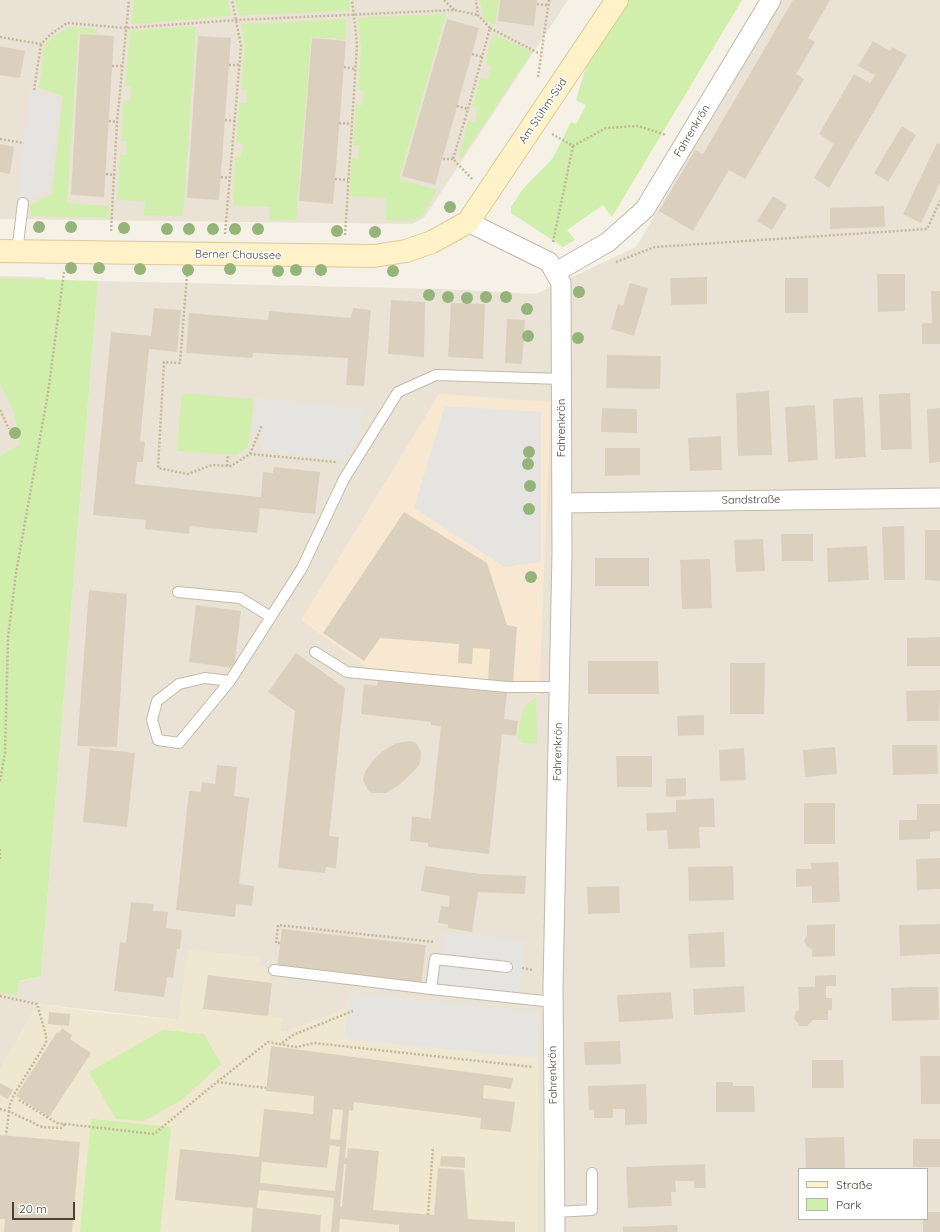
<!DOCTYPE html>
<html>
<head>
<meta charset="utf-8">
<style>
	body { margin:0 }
	#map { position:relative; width:940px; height:1232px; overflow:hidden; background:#f5f1e7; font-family:Quicksand,sans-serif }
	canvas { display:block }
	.legend { position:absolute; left:798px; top:1168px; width:130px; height:52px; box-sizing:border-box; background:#fff; border:1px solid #b7b3ae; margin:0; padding:5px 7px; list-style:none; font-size:12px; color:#4a4235 }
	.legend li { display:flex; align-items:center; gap:8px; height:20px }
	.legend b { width:20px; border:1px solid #b7b3ae }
	.scale { position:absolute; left:12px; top:1202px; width:63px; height:18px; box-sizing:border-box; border:2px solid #4a4235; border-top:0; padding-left:5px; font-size:12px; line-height:14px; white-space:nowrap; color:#4a4235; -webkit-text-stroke:3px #fff; paint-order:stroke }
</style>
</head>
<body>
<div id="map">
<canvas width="940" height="1232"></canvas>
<ul class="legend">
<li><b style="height:5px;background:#fff2c8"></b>Straße</li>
<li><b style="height:11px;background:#d0eeac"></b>Park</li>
</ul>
<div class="scale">20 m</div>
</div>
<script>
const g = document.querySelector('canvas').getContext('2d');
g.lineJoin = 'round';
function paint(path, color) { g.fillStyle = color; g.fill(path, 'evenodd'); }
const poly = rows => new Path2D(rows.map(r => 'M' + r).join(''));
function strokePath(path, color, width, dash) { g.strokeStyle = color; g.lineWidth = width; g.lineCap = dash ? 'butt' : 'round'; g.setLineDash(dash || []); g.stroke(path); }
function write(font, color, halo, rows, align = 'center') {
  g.font = font + ' Quicksand,sans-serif'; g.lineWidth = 3; g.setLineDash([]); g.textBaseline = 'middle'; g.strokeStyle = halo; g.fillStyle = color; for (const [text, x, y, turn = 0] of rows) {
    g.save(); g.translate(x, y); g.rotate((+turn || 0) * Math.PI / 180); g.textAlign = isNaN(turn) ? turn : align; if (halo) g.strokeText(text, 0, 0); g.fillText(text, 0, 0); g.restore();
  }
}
paint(poly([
	[0,0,568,0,424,218,412,224,0,219],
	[780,0,940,0,940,1232,537,1232,538,1013,345,1009,284,1032,38,1004,0,1069,0,986,41,976,98,281,442,289,536,294,636,247],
	[799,1169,927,1169,927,1219,799,1219],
	[0,276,45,277,30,434,20,444,0,456]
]), '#eae3d5');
paint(poly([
	[439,394,551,402,539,695,380,677,301,620]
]), '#f9e8d1');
paint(poly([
	[188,950,260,957,259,966,266,968,272,983,268,1015,283,1018,280,1032,284,1032,345,1009,349,993,538,1013,537,1232,0,1232,0,1069,37,1004,96,1012,178,1020]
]), '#f0e7d0');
paint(poly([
	[134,0,228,0,231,16,131,24],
	[235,0,349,0,350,11,239,15],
	[480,0,499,0,495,26,483,17],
	[627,0,742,0,612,217,603,205,567,230,575,240,563,247,511,213,511,207,522,190,553,158,571,122,576,124,586,105,576,100,587,64],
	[446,14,399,179,437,190,423,215,410,221,386,220,386,198,349,196,352,158,358,159,359,145,353,145,356,104,362,105,364,91,358,90,361,46,357,18],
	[346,19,345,39,311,37,296,220,269,220,270,207,233,205,235,156,241,157,243,144,236,143,239,103,246,103,247,90,241,89,245,46,241,24],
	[196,26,183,216,144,215,145,201,117,200,120,155,126,155,127,141,121,141,124,100,130,100,131,86,125,85,130,31],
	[70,27,97,29,97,34,78,33,67,203,109,206,108,218,30,216,30,205,52,194,63,96,39,88,44,46,54,36],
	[496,35,532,52,461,158,459,156,468,122,475,123,478,108,473,106,480,78,487,80,491,66,485,64,491,39],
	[0,278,98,281,41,976,19,981,17,995,0,993,0,456,20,444,14,412,0,383],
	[182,393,254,399,248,447,236,455,177,451],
	[536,697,537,743,522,743,518,736,518,732,524,707],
	[163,1030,204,1034,221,1064,183,1099,144,1121,116,1119,89,1072],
	[91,1119,171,1127,160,1232,80,1232]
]), '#d0eeac');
paint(poly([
	[30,89,60,99,49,191,16,207],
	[257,398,362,409,360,433,346,460,261,451,263,432,254,430],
	[445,406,541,412,541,562,505,567,414,508],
	[444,932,525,941,519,994,438,984],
	[349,993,538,1013,537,1058,344,1039]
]), '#e6e4e0');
paint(poly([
	[500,0,537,0,534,26,498,21],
	[793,0,830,0,808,38,815,42,796,74,804,79,745,179,729,170,693,231,659,211,695,150,703,154],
	[447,19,479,28,435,185,402,176],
	[80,34,114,36,104,197,71,195],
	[198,36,231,38,219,200,187,198],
	[312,38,346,41,333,204,299,201],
	[873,41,890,51,892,47,907,55,829,188,814,178,834,144,819,134,854,74,870,83,875,75,858,66],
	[0,46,25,51,20,78,0,75],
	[902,126,916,135,888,182,874,173],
	[937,143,940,144,940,183,921,223,903,214],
	[0,144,14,147,10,174,0,172],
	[773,196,787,205,772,230,757,221],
	[884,206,885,227,830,229,830,208],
	[877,274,905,274,905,311,878,312],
	[707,277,707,304,671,305,670,278],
	[785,278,808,278,808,313,785,313],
	[630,283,648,288,634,336,611,329,618,304,623,306],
	[931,291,940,291,940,344,922,344,922,323,932,323],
	[391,300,425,302,424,357,388,354],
	[451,303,485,304,483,359,448,357],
	[154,308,181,310,177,352,149,349,140,441,145,442,143,462,137,462,135,484,261,497,263,472,273,473,274,467,320,472,315,514,260,508,257,533,190,526,189,534,145,529,146,520,93,515,111,332,151,336],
	[353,308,371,310,364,386,346,385,348,358,253,353,252,358,186,353,189,313,268,320,269,311,351,318],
	[507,319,525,320,522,364,505,363],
	[607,355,661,356,660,389,606,388],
	[769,391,772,455,738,456,736,393],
	[910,393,912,449,881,450,879,394],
	[863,397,866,457,835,459,833,399],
	[815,405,818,460,788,462,785,407],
	[602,408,637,409,637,433,601,432],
	[940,408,940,462,929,463,927,409],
	[721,436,722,470,690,471,688,438],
	[605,448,640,448,640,475,605,476],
	[404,512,487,563,507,625,517,627,513,683,488,681,490,649,473,648,472,664,458,663,459,644,380,638,364,661,323,633],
	[904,526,905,580,884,580,882,527],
	[925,530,940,530,940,581,925,580],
	[781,534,813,534,813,561,782,561],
	[763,539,765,571,736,572,734,540],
	[867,546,869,580,828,582,827,548],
	[595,558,649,558,649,586,595,586],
	[710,559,712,608,682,609,680,560],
	[89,590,127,594,117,747,77,746],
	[196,605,241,611,234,668,189,662],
	[940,637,940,666,907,666,907,638],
	[296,653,345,688,329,836,339,837,336,868,326,867,325,873,278,868,295,711,268,692],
	[588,661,658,661,659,694,588,694],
	[730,663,765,663,764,714,730,714],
	[378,679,507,693,504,719,518,721,516,736,502,734,489,854,428,847,428,843,410,841,412,816,431,819,441,726,431,725,431,722,361,714,364,684,377,686],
	[940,690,939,721,907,721,906,691],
	[704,715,704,735,678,736,677,716],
	[411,741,416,743,421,752,420,763,417,768,399,785,386,793,372,793,368,790,363,780,365,772,374,759,383,751,396,743],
	[892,745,937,745,938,774,893,775],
	[835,747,837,774,805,777,803,750],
	[90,748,135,753,127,827,83,822],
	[744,748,746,780,720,781,719,750],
	[616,756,652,756,652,787,617,787],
	[217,765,237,767,234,796,249,798,239,884,254,886,252,906,236,904,235,917,176,910,189,791,201,792,202,782,215,784],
	[686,778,686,796,666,797,666,779],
	[714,798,715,827,699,827,700,848,668,849,667,830,647,831,646,813,676,812,676,800],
	[804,803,835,803,835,844,804,844],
	[917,804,940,804,940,831,930,832,930,839,899,840,899,820,917,820],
	[940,858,940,889,917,890,916,859],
	[838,862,840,902,812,903,812,886,796,887,796,869,812,869,811,863],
	[425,866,481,874,526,876,525,894,478,892,472,932,448,928,448,924,438,923,441,906,449,907,450,896,421,891],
	[733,866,734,900,689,901,688,867],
	[619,886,620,913,588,914,587,887],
	[131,902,154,904,153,911,168,912,166,928,182,930,180,949,177,949,173,978,167,977,164,997,114,991,120,942,126,943],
	[835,924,835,956,812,957,812,949,807,947,804,941,807,935,807,925],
	[940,924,940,954,900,956,899,925],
	[282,929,426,945,421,986,277,968],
	[724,932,725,967,690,968,688,934],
	[208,975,272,983,268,1016,203,1009],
	[836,975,836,986,826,986,826,998,832,998,832,1010,828,1010,828,1020,813,1020,807,1026,800,1026,794,1018,796,1011,799,1010,798,987,815,987,815,976],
	[744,986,745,1012,694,1015,693,989],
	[914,987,938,987,939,1020,892,1021,891,988],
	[671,992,673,1019,619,1022,617,995],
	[49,1012,70,1014,69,1026,48,1024],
	[62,1028,72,1035,70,1039,91,1053,49,1117,16,1096,57,1032,59,1033],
	[620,1041,621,1064,585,1065,584,1042],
	[271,1046,513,1078,511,1089,484,1085,483,1098,515,1102,511,1132,480,1129,481,1118,354,1102,353,1111,349,1110,345,1158,347,1158,348,1148,379,1151,373,1210,434,1215,438,1168,464,1170,468,1219,515,1222,515,1232,399,1232,399,1225,340,1219,339,1232,331,1232,334,1198,259,1190,257,1208,321,1215,320,1232,251,1232,253,1208,175,1200,180,1149,259,1157,264,1109,313,1114,314,1096,266,1091],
	[333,1109,343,1110,340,1140,330,1139],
	[330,1145,340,1147,335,1191,260,1183,262,1162,327,1168],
	[344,1164,346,1164,342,1207,340,1206],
	[920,1056,940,1056,940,1104,921,1104],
	[812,1060,843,1060,844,1088,812,1088],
	[716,1082,733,1082,733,1086,754,1086,755,1112,716,1112],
	[0,1083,13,1090,8,1099,0,1095],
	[646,1084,647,1124,625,1125,625,1109,613,1109,613,1118,594,1118,594,1110,589,1110,588,1086],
	[0,1135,80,1142,72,1232,4,1232,5,1219,0,1219],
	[844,1137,845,1169,806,1169,805,1138],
	[913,1139,940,1139,940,1167,913,1167],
	[441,1156,465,1157,465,1168,440,1166],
	[705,1164,706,1188,694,1188,694,1181,675,1181,676,1192,671,1192,672,1206,628,1208,626,1167],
	[927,1212,940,1212,940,1232,923,1232,923,1219,927,1219],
	[677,1225,678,1232,623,1232,623,1227]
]), '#dbd0be');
const lane = poly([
	[17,252,23,203],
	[178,592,240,598,271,617],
	[315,652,347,672,507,687,559,687],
	[230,681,179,743,158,740,152,720,157,701,179,684,205,678,230,681,302,568,344,479,398,392,436,375,562,379],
	[507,967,435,959,431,989,553,1002],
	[274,970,431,989],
	[555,1212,592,1210,592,1173]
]);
const street = poly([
	[468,222,549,262,561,283,562,553,553,987,555,1232],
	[556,272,608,242,645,209,771,0],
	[563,503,940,498]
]);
const secondary = poly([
	[0,251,374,256,406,251,432,242,468,222,617,0]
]);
strokePath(lane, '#c2b9a9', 12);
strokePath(street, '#c2b9a9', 21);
strokePath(secondary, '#deca94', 24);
strokePath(poly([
	[444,0,454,10],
	[537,4,548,5],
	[490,28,540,54],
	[0,37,41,44,51,34,67,23,126,28,237,20,454,10,478,15],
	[472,54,482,57],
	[229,65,240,65],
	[112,66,122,66],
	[344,67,355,69],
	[538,77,549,0],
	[34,90,41,44],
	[457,106,468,109],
	[225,120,235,121],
	[109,121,117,122],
	[339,123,351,124],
	[552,134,573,146,606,128,638,126,666,135],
	[0,139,24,143],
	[443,159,453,159],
	[106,174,115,175],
	[221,177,229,178],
	[335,179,348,180],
	[472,179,453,159,468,109,490,28,478,15,476,0],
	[111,231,117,122,129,0],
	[225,234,241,46,232,0],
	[345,235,357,44,352,0],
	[553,242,573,146],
	[616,262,655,247,927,229,940,201],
	[187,275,180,363,164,362,158,468,188,474,212,465,231,466,250,454,336,462],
	[0,410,9,429],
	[250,454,262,425],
	[227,466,228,455],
	[0,781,5,753,8,637,16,573,48,393,64,272],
	[0,849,0,859],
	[280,943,276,943,278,925,435,942],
	[522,968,533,970],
	[0,996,37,1004,46,1035,46,1043,15,1093,10,1104,6,1135],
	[279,1045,293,1035,353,1011],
	[217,1082,266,1088],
	[19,1100,57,1123,154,1134,217,1082,268,1042,296,1047,314,1043,533,1067],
	[0,1109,8,1111,42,1127,61,1128,65,1124],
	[428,1215,433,1147]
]), '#c5b698', 2.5, [2, 2]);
strokePath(lane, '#fff', 10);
strokePath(street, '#fff', 19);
strokePath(secondary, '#fff2c8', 22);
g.fillStyle = '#95b47a';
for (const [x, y] of [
	[450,207],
	[39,227],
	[71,227],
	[124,228],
	[167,229],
	[189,229],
	[213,229],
	[235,229],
	[258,229],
	[337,231],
	[375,232],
	[71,268],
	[99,268],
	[140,269],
	[230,269],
	[188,270],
	[296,270],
	[321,270],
	[278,271],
	[393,271],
	[579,292],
	[429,295],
	[448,297],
	[486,297],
	[506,297],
	[467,298],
	[527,309],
	[528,336],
	[578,338],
	[15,433],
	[529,452],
	[528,464],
	[530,486],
	[529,509],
	[531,577]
]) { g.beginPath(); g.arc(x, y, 6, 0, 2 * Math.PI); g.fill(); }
write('11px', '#4a4235', '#fff', [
	["Am Stühm-Süd",543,111,-56],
	["Fahrenkrön",692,131,-59],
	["Berner Chaussee",238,255,1],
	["Fahrenkrön",562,428,-90],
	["Sandstraße",751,500,-1],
	["Fahrenkrön",558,752,-89],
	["Fahrenkrön",553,1075,-91]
]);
</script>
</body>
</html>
